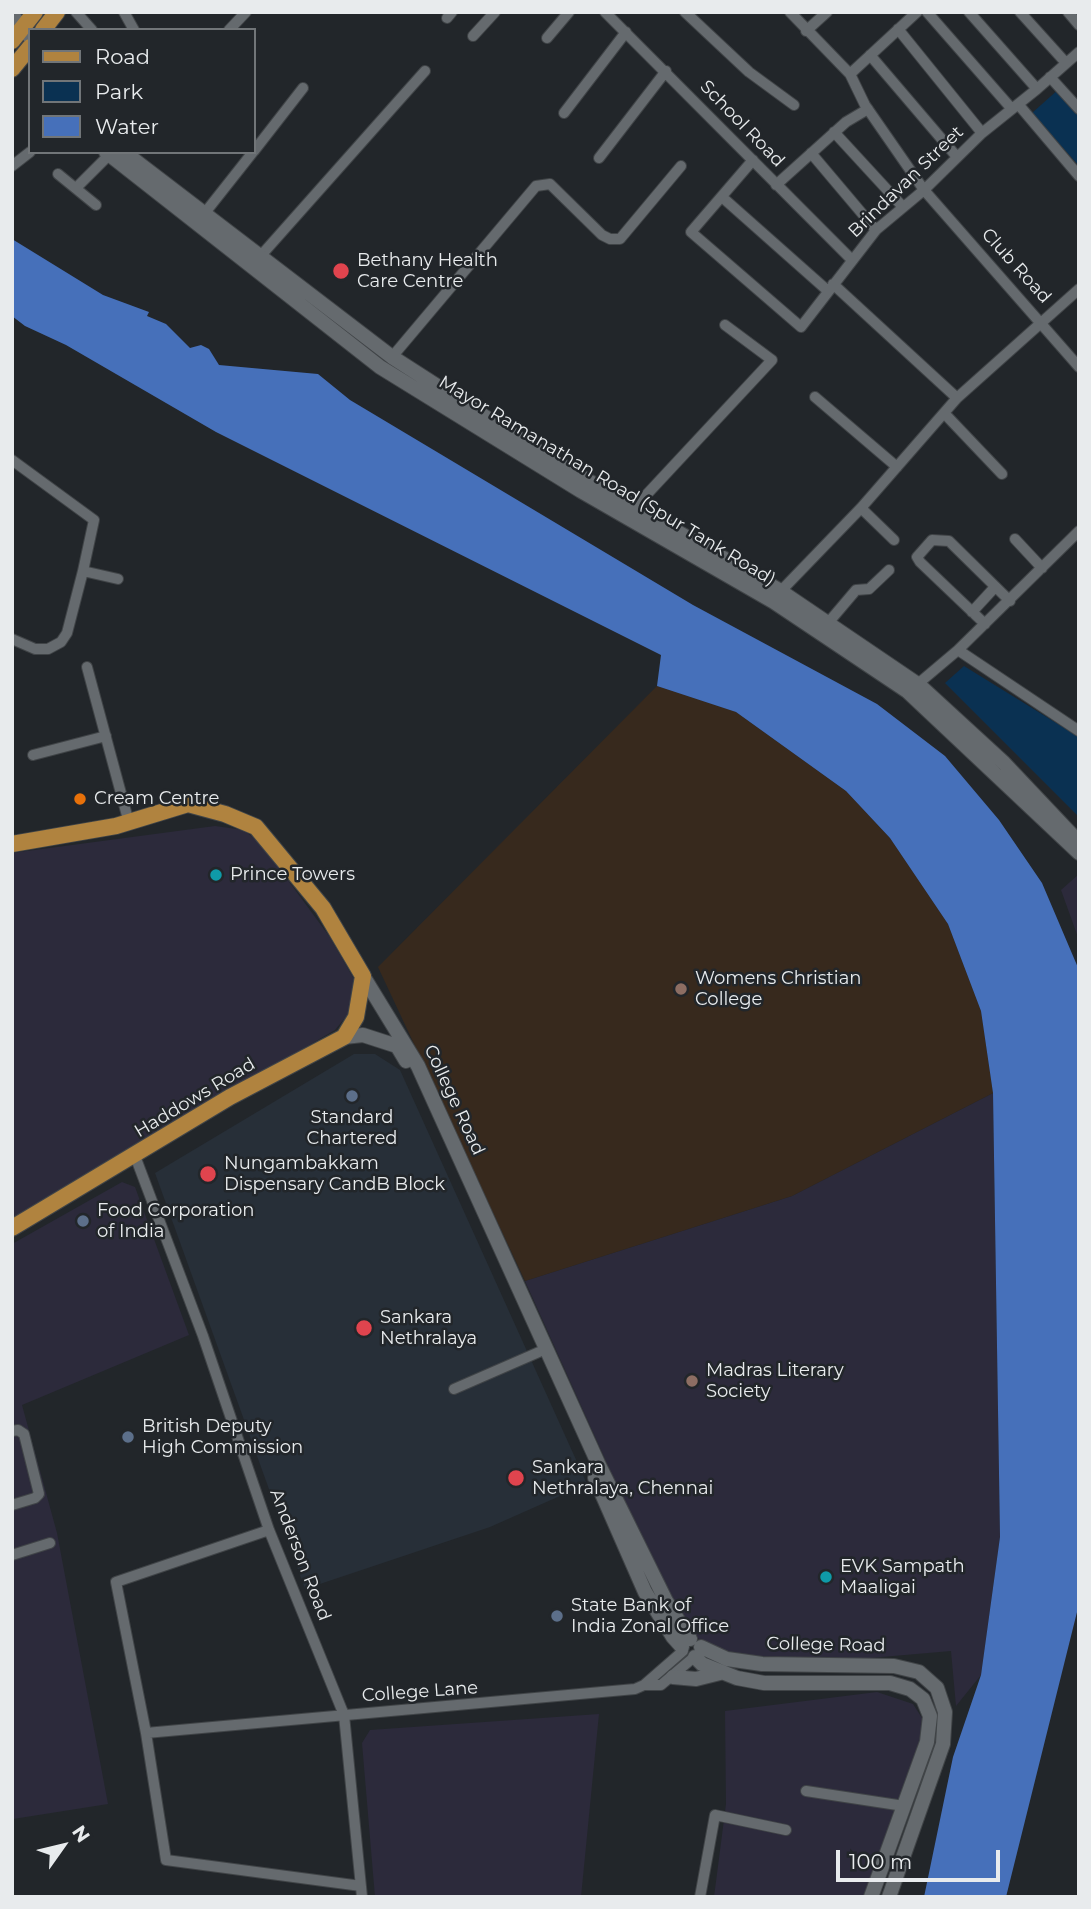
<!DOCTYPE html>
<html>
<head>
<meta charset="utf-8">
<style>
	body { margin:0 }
	#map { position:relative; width:1091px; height:1909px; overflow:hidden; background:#22262a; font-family:Montserrat,sans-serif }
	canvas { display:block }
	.frame { position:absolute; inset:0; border:14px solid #e8ebed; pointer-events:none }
	.legend { position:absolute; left:28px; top:28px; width:228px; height:126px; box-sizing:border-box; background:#22262a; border:2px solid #717578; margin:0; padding:9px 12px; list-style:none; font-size:21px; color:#e8ebed }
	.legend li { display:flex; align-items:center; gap:14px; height:35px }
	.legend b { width:35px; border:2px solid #717578 }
	.north { position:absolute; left:28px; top:1811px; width:70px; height:70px; -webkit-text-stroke:5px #22262a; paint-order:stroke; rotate:56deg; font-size:19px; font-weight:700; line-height:28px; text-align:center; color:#e8ebed }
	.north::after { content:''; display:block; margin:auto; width:24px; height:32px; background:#e8ebed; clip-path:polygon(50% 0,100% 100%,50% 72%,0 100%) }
	.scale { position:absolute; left:836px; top:1850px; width:164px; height:32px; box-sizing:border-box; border:4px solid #e8ebed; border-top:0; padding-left:9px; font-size:21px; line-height:24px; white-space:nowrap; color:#e8ebed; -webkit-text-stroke:5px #22262a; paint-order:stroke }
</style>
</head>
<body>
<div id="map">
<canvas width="1091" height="1909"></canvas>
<div class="frame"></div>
<ul class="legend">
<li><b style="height:9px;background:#b0833f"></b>Road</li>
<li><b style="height:19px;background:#0a3152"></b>Park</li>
<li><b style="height:19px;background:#4670ba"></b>Water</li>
</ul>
<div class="north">N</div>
<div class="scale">100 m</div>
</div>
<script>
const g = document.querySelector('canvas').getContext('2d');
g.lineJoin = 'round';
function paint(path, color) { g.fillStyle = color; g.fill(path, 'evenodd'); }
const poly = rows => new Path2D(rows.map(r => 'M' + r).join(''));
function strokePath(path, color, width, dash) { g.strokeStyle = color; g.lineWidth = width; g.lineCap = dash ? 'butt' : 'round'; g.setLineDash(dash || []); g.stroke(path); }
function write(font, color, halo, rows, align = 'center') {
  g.font = font + ' Montserrat,sans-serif'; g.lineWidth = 5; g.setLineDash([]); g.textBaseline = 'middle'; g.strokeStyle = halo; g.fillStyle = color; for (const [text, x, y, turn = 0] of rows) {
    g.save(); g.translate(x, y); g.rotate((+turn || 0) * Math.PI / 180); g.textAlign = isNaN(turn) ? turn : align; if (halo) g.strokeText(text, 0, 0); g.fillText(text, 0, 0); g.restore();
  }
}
paint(poly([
	[215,826,244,830,262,845,329,936,358,986,353,1008,335,1030,12,1219,12,853],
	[1079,874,1079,940,1061,890],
	[993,1093,1000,1537,981,1675,956,1706,951,1651,766,1667,723,1657,695,1636,671,1606,525,1281,792,1196],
	[122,1182,135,1187,189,1335,22,1405,57,1533,108,1804,13,1819,12,1244],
	[877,1692,913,1704,922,1718,924,1733,864,1897,714,1897,726,1804,725,1711],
	[599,1714,581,1897,375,1897,362,1743,370,1730]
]), '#2c2a3b');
paint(poly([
	[354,1054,375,1054,400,1070,587,1484,490,1527,305,1589,155,1173]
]), '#272f38');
paint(poly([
	[657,686,736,712,846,791,890,838,948,924,981,1011,993,1093,792,1196,525,1281,378,967]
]), '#37291d');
paint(poly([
	[1060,88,1079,109,1079,166,1032,113],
	[964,666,1079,737,1079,817,945,683]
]), '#0a3152');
paint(poly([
	[12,239,103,295,149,312,147,316,166,324,190,348,201,345,209,349,219,365,318,374,350,400,693,605,877,704,945,756,999,820,1042,883,1079,970,1079,1604,1006,1897,924,1897,953,1757,981,1675,1000,1537,993,1093,981,1011,948,924,890,838,846,791,736,712,657,686,661,655,216,432,66,345,25,326,12,316]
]), '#4670ba');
const street = poly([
	[76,12,92,30],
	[124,12,134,30],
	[605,12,852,260],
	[685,12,749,72,794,105],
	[790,12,850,74,865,105,924,190,1079,367],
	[927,12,1011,108],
	[1020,12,1066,63],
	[1068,12,1079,25],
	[447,18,452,12],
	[898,29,982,133],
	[229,30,246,12],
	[806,31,827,12],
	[473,36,495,12],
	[547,38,569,12],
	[870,55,957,157],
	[850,74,917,12],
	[1050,77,1079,109],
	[1037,89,1079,52],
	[1018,104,1079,176],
	[564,113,626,32],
	[834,132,903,207],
	[254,151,303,88],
	[811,153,876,230],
	[599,158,666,71],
	[753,160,691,232,801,327,876,230,924,190,982,133,1037,89,969,12],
	[12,166,30,152],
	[58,174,96,205],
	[776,185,846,122,868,109],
	[76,188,109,155],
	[722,197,828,291],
	[204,214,253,152],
	[257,260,425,71],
	[833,284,957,398],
	[392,357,536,186,550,184,602,235,610,239,620,239,681,166],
	[815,397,897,467],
	[944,413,1002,474],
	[12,460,94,520,83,571],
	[635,507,772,360,725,325],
	[861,508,894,540],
	[1015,539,1042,568],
	[777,595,861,508,957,398,1079,289],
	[972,612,995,587],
	[828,623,856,590,869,589,889,570],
	[985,624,920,562,917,557,932,540,949,541,1010,601],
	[12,639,35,649,48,649,61,642,67,633,83,571,118,579],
	[958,650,1079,731],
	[87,667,129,823],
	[913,688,958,650,1079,531],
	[33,755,106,736],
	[135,1156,203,1336,269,1530,344,1715,362,1897],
	[454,1389,539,1352],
	[12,1431,18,1430,24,1434,39,1494,35,1498,12,1505],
	[269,1530,116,1582,146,1733,166,1860,361,1886],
	[12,1555,50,1543],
	[644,1685,661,1685,693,1658],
	[146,1733,635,1689,644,1685,683,1651],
	[806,1791,904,1806],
	[700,1897,715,1815,786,1830]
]);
const secondary = poly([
	[12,15,30,37],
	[106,152,380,367,581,491,774,602,907,691,1079,853],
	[124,152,392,357,552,460,779,590,919,685,1004,763,1073,836],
	[363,976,418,1066,598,1463,666,1601,690,1639],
	[344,1037,363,1035,397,1046,406,1061],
	[595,1478,645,1592,673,1637,682,1647],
	[701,1647,727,1659,762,1664,894,1666,919,1672,937,1688,945,1712,943,1744,889,1897],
	[695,1657,702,1664,737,1678,764,1683,890,1683,910,1689,923,1699,930,1716,927,1742,871,1897],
	[673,1677,696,1679,720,1673]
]);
const primary = poly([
	[43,30,57,12],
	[12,41,35,12],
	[12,69,30,47],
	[12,844,116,826,188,804,225,814,256,827,323,908,363,976,356,1017,344,1037,230,1097,12,1228]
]);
strokePath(street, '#404447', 12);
strokePath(secondary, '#404447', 16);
strokePath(primary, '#404447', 18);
strokePath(street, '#656a6e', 10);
strokePath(secondary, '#656a6e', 14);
strokePath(primary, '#b0833f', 16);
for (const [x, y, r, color] of [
	[341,271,9,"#e0444e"],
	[80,799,7,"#e8710a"],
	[216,875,7,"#0f9aa8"],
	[681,989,7,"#8d6e63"],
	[352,1096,7,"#5c6f8a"],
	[208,1174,9,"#e0444e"],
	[83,1221,7,"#5c6f8a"],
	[364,1328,9,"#e0444e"],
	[692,1381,7,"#8d6e63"],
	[128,1437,7,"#5c6f8a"],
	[516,1478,9,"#e0444e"],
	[826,1577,7,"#0f9aa8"],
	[557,1616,7,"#5c6f8a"]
]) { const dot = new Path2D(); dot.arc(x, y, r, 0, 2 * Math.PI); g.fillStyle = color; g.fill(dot); strokePath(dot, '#22262a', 2.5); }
write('18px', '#e8ebed', '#22262a', [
	["School Road",742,124,46],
	["Brindavan Street",906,182,-44],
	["Club Road",1016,266,48],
	["Mayor Ramanathan Road (Spur Tank Road)",607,481,31],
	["Haddows Road",195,1098,-31],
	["College Road",454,1100,65],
	["Anderson Road",300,1555,69],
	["College Road",826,1645,1],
	["College Lane",420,1692,-4]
]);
write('18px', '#e8ebed', '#22262a', [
	["Bethany Health",357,261],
	["Care Centre",357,282],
	["Cream Centre",94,799],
	["Prince Towers",230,875],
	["Womens Christian",695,979],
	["College",695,1000],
	["Standard",352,1118,"center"],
	["Chartered",352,1139,"center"],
	["Nungambakkam",224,1164],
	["Dispensary CandB Block",224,1185],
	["Food Corporation",97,1211],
	["of India",97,1232],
	["Sankara",380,1318],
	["Nethralaya",380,1339],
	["Madras Literary",706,1371],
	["Society",706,1392],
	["British Deputy",142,1427],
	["High Commission",142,1448],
	["Sankara",532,1468],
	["Nethralaya, Chennai",532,1489],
	["EVK Sampath",840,1567],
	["Maaligai",840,1588],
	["State Bank of",571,1606],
	["India Zonal Office",571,1627]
], 'left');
</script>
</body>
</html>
